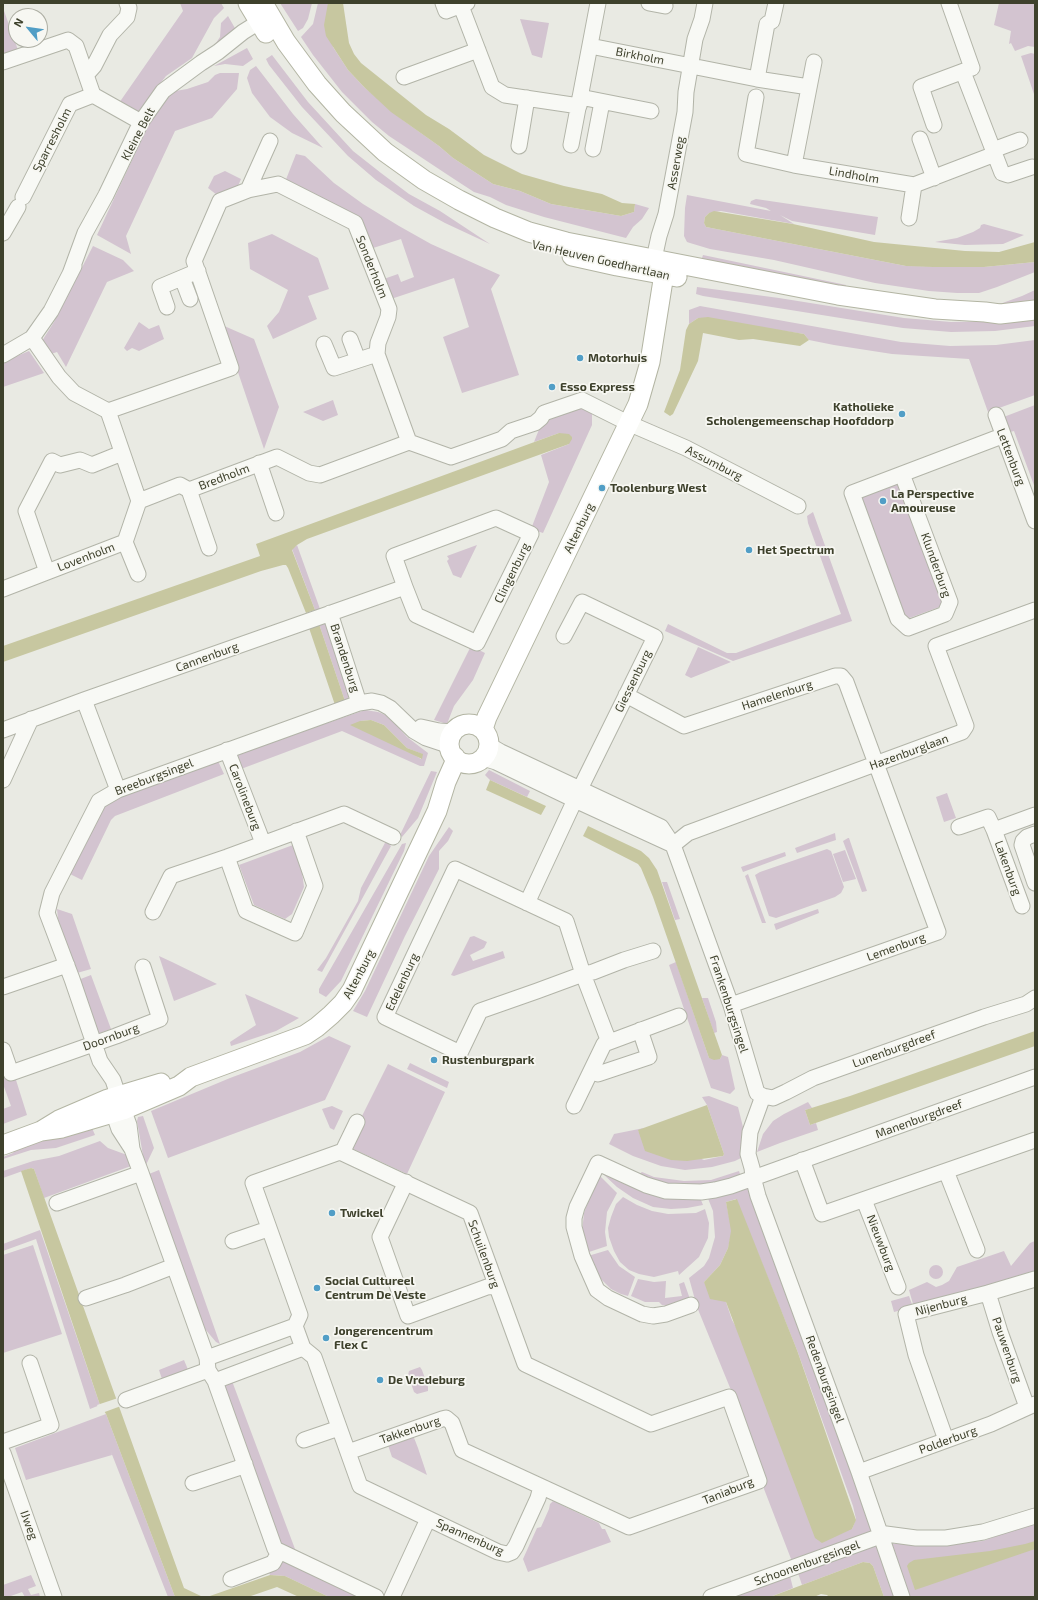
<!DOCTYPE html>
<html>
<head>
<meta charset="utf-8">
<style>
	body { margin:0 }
	#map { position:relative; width:1038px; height:1600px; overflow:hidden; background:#e9eae3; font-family:"Exo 2",sans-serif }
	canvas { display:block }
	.frame { position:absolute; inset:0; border:4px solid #3e412c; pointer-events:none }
	.north { position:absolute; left:8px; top:8px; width:40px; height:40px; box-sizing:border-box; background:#f7f7f2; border:1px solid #adaea3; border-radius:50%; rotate:299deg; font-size:11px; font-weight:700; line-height:16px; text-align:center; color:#3e412c }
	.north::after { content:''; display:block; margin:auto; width:14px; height:18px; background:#519ec6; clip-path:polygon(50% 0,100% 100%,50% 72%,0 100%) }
</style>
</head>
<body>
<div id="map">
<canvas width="1038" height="1600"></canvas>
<div class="frame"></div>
<div class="north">N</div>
</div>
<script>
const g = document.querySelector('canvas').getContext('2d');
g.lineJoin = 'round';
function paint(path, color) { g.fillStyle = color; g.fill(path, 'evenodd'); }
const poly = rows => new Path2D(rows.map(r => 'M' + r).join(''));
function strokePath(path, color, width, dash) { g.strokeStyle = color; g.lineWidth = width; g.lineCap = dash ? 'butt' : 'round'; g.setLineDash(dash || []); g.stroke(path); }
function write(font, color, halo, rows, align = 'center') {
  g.font = font + ' "Exo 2",sans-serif'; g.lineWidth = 3.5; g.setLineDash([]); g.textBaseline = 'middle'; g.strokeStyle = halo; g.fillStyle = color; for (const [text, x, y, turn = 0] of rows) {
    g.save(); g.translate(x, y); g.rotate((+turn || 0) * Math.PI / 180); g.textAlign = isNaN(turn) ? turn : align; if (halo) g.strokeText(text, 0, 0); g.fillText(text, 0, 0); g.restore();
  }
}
paint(poly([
	[180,3,221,3,224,8,214,18,192,58,166,76,138,112,119,103,183,11],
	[280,3,312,3,308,19,303,28,298,31],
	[318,3,328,3,333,47,348,70,364,87,404,121,439,146,453,158,493,184,520,191,551,204,621,216,634,212,635,204,649,208,642,219,633,227,626,238,544,217,506,205,490,197,474,192,454,179,389,136,372,122,342,92,313,55,301,37,313,24],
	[999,3,1035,3,1035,47,1028,46,1015,51,1011,43,1009,44,1011,31,994,25],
	[3,8,18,50,3,56],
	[228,16,236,30,210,52,220,37,221,23],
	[520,19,549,23,542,58,532,55],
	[247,48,253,59,243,66,225,64,214,66],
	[1031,53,1035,54,1035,97,1021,56],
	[272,55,308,102,353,151,381,173,409,194,440,211,490,244,445,223,414,206,376,180,348,156,302,107,269,65,266,59],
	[256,66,293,114,323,148,292,133,270,117,252,93,247,78,250,70],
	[220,73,239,73,237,89,212,118,175,131,126,236,131,254,97,235,155,111,170,92,187,89,208,82,215,75],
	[296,154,305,156,334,183,363,204,399,226,431,244,500,275,491,289,519,375,462,393,443,337,469,327,454,278,385,301,378,281,398,274,401,282,414,277,401,239,367,250,357,219,285,182],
	[225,171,241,179,238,186,217,195,208,188,214,176],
	[687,195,771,211,766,208,750,204,751,201,756,199,878,217,875,235,792,221,780,215,794,224,721,211,709,213,705,217,704,223,706,227,906,266,984,267,1035,262,1035,272,997,287,979,293,957,293,929,291,875,283,774,260,710,249,690,243,687,242,684,236,685,208],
	[984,224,1024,235,1003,244,965,245,935,242,957,238,973,232,980,228,981,225],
	[272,234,318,258,329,289,308,296,317,319,273,339,267,326,279,312,288,290,250,269,248,243],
	[93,246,123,260,134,271,107,282,66,367,57,352,51,354,42,341,54,322],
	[703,255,846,285,844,292,701,261],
	[697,287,779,298,904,318,951,322,994,321,1035,316,1035,326,995,331,951,332,903,328,703,296,696,294],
	[1035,290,1035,306,994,306,1022,296],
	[700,306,901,342,950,346,996,345,1035,340,1035,395,988,412,969,359,892,354,834,345,809,340,804,334,698,318,689,324,689,310],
	[139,322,149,329,159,325,164,339,139,351,132,348,127,351,124,348],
	[222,325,254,339,279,407,264,449],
	[29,351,44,373,3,387,3,362],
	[333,400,338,415,323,421,303,412],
	[1035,405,1035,488,1014,431,1006,433,1001,418],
	[583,407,592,413,592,425,543,533,531,529,549,482,541,455,569,444,559,433,534,442,542,422],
	[901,479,943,598,942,606,904,620,858,499],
	[813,512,852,621,733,661,665,631,668,624,727,653,736,653,841,614,808,523,807,516],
	[297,545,320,609,315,610,292,549],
	[477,545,461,578,453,575,447,561,449,559,447,556],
	[324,620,347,689,349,700,345,701,318,621],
	[471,646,485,653,473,680,454,706,447,724,434,720],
	[698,647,731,662,691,678,685,675],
	[365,710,378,712,388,716,407,737,428,753,424,766,420,766,342,731,241,769,237,754],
	[371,720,384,725,407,748,422,754,421,759,360,721],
	[218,761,224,774,115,816,111,820,82,880,70,874,104,805,110,800],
	[489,770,530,791,527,797,490,780,485,775],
	[431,771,437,772,418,818,402,837,400,835],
	[947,793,956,818,944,822,936,797],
	[449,827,453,831,448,841,439,851,439,869,405,936,367,1017,353,1011,365,991,429,856],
	[835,833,836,840,797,853,795,848],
	[848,838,849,838,867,891,862,892,843,841],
	[386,841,391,846,322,972,317,970,326,958,358,901,361,888],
	[406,843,404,851,341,981,326,997,319,993,319,989,402,844],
	[293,845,302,872,304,887,292,914,285,919,254,905,239,865],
	[827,849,831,851,844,887,841,893,835,897,776,918,769,916,755,875,760,872],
	[845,850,856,879,843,882,833,854],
	[785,852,786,856,743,872,741,867],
	[748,874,766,923,762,923,745,876],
	[662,882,667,882,680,919,675,920],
	[57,909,72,914,91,969,77,973,58,919],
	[818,909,819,913,776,930,774,924],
	[474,936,487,942,484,948,470,955,473,961,503,951,505,958,454,976,451,975,470,937],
	[159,956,172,962,217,984,174,1001],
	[676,962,709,1058,720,1059,722,1055,728,1057,735,1089,730,1094,711,1088,669,965],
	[91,975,111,1029,97,1034,78,980],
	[245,994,299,1018,276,1031,231,1046,230,1042,256,1025],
	[702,998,708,998,716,1022,717,1032,714,1033],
	[329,1036,351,1046,325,1100,168,1158,151,1111,230,1078,300,1052],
	[3,1063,4,1067,16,1080,27,1115,3,1124,3,1109,11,1106,3,1084],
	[410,1063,449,1082,447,1088,407,1069],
	[388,1064,445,1092,407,1174,347,1146],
	[709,1096,738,1107,743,1127,743,1157,735,1161,712,1167,685,1170,661,1166,633,1156,609,1144,614,1134,644,1128,638,1131,704,1160,723,1156,724,1154,707,1105,702,1097],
	[808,1102,812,1108,805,1110,810,1125,816,1123,818,1130,780,1143,757,1152,763,1134,773,1121,784,1114],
	[332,1106,343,1111,334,1130,330,1128,322,1109],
	[143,1116,154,1148,145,1167,137,1121,138,1117],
	[92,1128,95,1135,56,1148,31,1150,3,1159,3,1157,13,1153,17,1145],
	[100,1141,108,1148,127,1155,131,1166,44,1198,34,1169,31,1168,3,1178,3,1171,33,1161,59,1156],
	[159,1170,220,1344,216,1342,205,1329,150,1179,149,1174],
	[603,1171,699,1195,703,1205,687,1208,671,1209,653,1207,633,1198,617,1187,602,1173],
	[739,1171,741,1177,706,1187,678,1187,649,1181,639,1174,642,1172,654,1177,684,1181,711,1180],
	[600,1176,617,1193,607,1212,605,1232,607,1246,586,1253,582,1232,584,1213,591,1194],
	[747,1185,877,1531,793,1564,764,1489,733,1395,697,1307,689,1278,704,1266,709,1258,715,1237,713,1211,707,1196],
	[736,1199,797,1350,853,1506,856,1519,852,1529,732,1320,726,1302,704,1282,720,1265,728,1248,732,1231,726,1202],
	[623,1197,637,1205,652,1211,668,1214,696,1213,705,1209,709,1223,708,1238,699,1257,679,1275,678,1271,654,1277,639,1274,629,1270,620,1262,614,1251,609,1237,608,1228,611,1217,616,1204],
	[40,1230,100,1405,90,1409,36,1239,3,1251,3,1244],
	[1035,1241,1035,1275,913,1304,909,1290,927,1282,936,1287,942,1285,949,1281,957,1267,1004,1251,1011,1266,1030,1243],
	[33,1245,62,1334,3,1353,3,1255],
	[608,1250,619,1266,635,1277,628,1296,621,1294,611,1289,598,1276,588,1256],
	'929 1272a7 7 0 1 1 14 0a7 7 0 1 1-14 0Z',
	[638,1279,654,1282,666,1281,665,1298,682,1296,679,1284,684,1282,691,1302,674,1306,662,1305,659,1302,645,1302,631,1296],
	[909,1296,913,1307,894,1312,891,1301],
	[184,1360,189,1372,163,1382,159,1370],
	[420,1367,422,1370,428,1387,428,1391,417,1394,414,1392,408,1375,409,1371],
	[232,1381,298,1557,283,1550,221,1387],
	[106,1414,175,1597,168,1597,111,1452,112,1455,26,1480,15,1448],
	[411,1430,418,1448,427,1475,392,1457,386,1439],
	[553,1501,599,1523,602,1529,605,1529,611,1542,528,1572,523,1559,537,1528,541,1527,549,1509,550,1504],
	[1035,1522,1035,1597,908,1597,889,1544,953,1544,983,1541],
	[877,1545,896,1597,884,1597,873,1566,870,1563,863,1562,802,1585,798,1573],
	[281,1557,365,1597,329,1597,285,1576,270,1575,268,1570],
	[31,1575,36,1586,28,1589,31,1595,39,1593,40,1597,25,1597,22,1592,8,1597,3,1597,3,1585],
	[790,1576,793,1588,770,1597,728,1597]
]), '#d3c4d0');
paint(poly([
	[328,3,343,3,349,43,354,54,361,63,426,115,449,129,484,155,522,174,564,186,602,194,622,203,635,204,634,212,621,216,551,204,520,191,493,184,453,158,439,146,391,112,364,87,348,70,326,36,324,25],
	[714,211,793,224,874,242,965,251,999,252,1035,242,1035,262,984,267,933,267,906,266,706,227,704,223,705,217,709,213],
	[708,317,804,334,809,340,800,346,753,339,739,340,703,333,698,361,673,414,670,416,664,412,680,370,686,330,689,324,698,318],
	[559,433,569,434,572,437,572,439,569,444,307,539,297,545,292,550,315,610,306,613,288,568,286,565,283,565,261,571,3,662,3,646,260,556,256,544],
	[318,621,345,701,335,705,308,625],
	[371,720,384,725,407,748,423,754,422,759,350,725,360,721],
	[490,780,546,806,541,815,486,790],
	[588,826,641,851,649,858,657,870,722,1055,720,1059,714,1060,709,1058,653,897,641,868,638,864,583,836],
	[1035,1031,1035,1046,810,1125,805,1110,850,1096],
	[707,1105,724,1154,723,1156,687,1161,671,1160,645,1151,638,1130],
	[31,1168,34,1169,184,1588,203,1597,175,1597,106,1414,100,1405,21,1171],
	[737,1199,797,1350,856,1520,852,1529,822,1543,815,1538,726,1302,710,1299,704,1282,720,1265,728,1248,731,1231,726,1202],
	[1035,1541,1035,1549,915,1590,907,1566,909,1563,914,1560,990,1551,1025,1544],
	[863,1562,870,1563,873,1566,884,1597,829,1597,827,1595,821,1594,814,1597,770,1597],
	[270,1575,285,1576,329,1597,299,1597,277,1587,248,1597,207,1597]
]), '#c7c7a0');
paint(poly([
	[118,1398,121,1406,102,1413,98,1407,97,1405]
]), '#e9eae3');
const minor = poly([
	[443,3,446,11,467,3],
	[649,3,665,6],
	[461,6,492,87,505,95,579,106],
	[590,46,757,79,809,87],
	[3,62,68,40,76,46,93,95,141,122],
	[963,72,1002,173,1008,175,1032,167],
	[86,75,94,66,110,35,127,17,129,8,127,3],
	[404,77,478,50],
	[757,79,767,24,772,21,776,3],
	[580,97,651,111],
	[756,97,746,154,794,165,914,185,995,154],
	[934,125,921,87,972,68,949,3],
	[920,139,934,178],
	[571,145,598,3],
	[519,146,527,98],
	[593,149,602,102],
	[993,150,1020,140],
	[794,165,814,62],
	[248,190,270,141],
	[23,197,70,104,93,95],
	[909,218,914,185],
	[3,233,18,207],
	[654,259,659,236,666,214,685,112,686,92,695,39,702,19,705,3],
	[70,274,85,233,106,195,141,122,163,91,201,63,218,52,243,32,259,22,269,22],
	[182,278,190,299],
	[167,307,160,287,198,271],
	[32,338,59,377,74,393,108,411,139,501,180,485,189,490,277,457,309,473,320,475,409,442,451,457,502,439,511,431,535,423,541,418,544,413,582,400,628,423,686,448,798,506],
	[350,339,358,360],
	[324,344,334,368,377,354],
	[3,355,32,338,51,311,74,266],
	[108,411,231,368,194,261,220,201,248,190,278,184,355,223,389,309,388,317,378,343,377,354,409,442],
	[996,415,1035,521],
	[259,463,276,513],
	[902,474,950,602,945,614,908,628,898,619,852,493,1002,436],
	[189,490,209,548],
	[47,572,26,511,52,461,60,465,80,460,92,465,122,453],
	[138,574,125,542,139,501],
	[3,589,125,542],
	[330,613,359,703],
	[626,695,684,726,835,676,841,676,846,682,938,932,731,1005],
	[84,700,118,790],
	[421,727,439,731,453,732],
	[3,730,84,700,405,587,416,615,477,643,531,534,496,518,394,556,405,587],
	[489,745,501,752,661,827,673,845,731,1005,755,1086,757,1093,763,1096,773,1098,786,1092,813,1078,984,1017,1026,1004,1035,998],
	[227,750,263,843],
	[483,758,496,762,575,800,673,845],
	[3,780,31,719],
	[959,827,988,817,994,830,1022,906],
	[994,830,1035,815],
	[1035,834,1027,837,1023,841,1022,845,1035,883],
	[673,845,688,833,962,732,966,726,936,646,1035,610],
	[227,857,246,911,295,933,315,886,296,831],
	[527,903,580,789,655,637,582,602,564,636],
	[153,912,171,876,227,857,344,814,393,837],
	[3,987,67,965],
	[609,1042,583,974,566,921,455,869,385,1017,460,1053,480,1011,537,991,583,974,593,972,624,960,653,951],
	[3,1050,11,1073,116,1036,160,1019,143,967],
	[592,1071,598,1074,649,1057,640,1030],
	[763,1096,750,1132,748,1154,752,1168,753,1177,758,1196,859,1472,902,1597],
	[110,1103,119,1129,132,1149,141,1173,207,1358,208,1370,215,1381,275,1549,376,1597],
	[574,1106,604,1044,679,1016],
	[132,1149,129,1125,118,1095,113,1080,100,1061,72,979,47,913,52,893,99,801,118,790,359,703,372,701,381,703,390,708,414,731,426,738,450,746],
	[342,1153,357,1122],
	[802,1160,822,1214,1035,1140],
	[946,1171,977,1250],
	[406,1182,380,1237,408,1316,487,1287,496,1286],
	[864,1200,898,1287],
	[57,1203,141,1173],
	[233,1241,268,1229],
	[988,1293,1000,1332,1027,1407],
	[86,1298,125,1285,174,1266],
	[691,1305,666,1314,653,1316,642,1314,608,1298,597,1290,582,1256,574,1227,574,1218,577,1207,598,1163,646,1185,666,1191,701,1192,715,1190,731,1186,1035,1077],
	[303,1348,295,1326,300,1315,253,1183,340,1152,470,1213,525,1364,651,1424,729,1397,759,1481,629,1527,462,1450,452,1423,446,1418,442,1419,348,1452],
	[303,1348,314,1357,360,1486,498,1552,507,1554,512,1552,516,1546,538,1498,541,1487],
	[207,1358,295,1326],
	[215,1381,303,1348],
	[126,1400,208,1370],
	[304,1440,339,1428],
	[946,1440,916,1355,906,1314,988,1293,1035,1279],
	[3,1442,51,1425,30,1363],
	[3,1453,54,1597],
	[859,1472,991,1424,1035,1404],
	[193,1483,238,1468,245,1464],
	[231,1579,273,1563,279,1552],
	[392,1597,428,1519],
	[711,1597,886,1534,916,1538,946,1538,983,1532,1035,1516]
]);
const major = poly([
	[248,3,266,33],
	[263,3,286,42,317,84,343,113,385,152,424,180,459,200,495,218,529,232,566,242,838,295,935,309,985,312,1000,314,1035,310],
	[572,256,617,266,677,277],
	'449 744a20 20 0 1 1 40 0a20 20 0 1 1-40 0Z',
	[483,729,487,717,638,404,650,362,664,274,664,263],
	[41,1131,62,1128,123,1110,179,1086,191,1077,305,1035,317,1027,331,1015,343,1003,352,990,437,811,446,782,454,764,455,757],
	[3,1145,41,1131,59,1120,108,1099,161,1083]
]);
strokePath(minor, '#b2b4a8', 17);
strokePath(major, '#b3b5a3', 21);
strokePath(minor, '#f8f9f5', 15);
strokePath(major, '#fff', 19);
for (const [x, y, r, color] of [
	[580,358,4,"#519ec6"],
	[552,387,4,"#519ec6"],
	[902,414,4,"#519ec6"],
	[602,488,4,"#519ec6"],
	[883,501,4,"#519ec6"],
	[749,550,4,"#519ec6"],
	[434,1060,4,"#519ec6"],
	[332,1213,4,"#519ec6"],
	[317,1288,4,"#519ec6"],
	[326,1338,4,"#519ec6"],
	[380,1380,4,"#519ec6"]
]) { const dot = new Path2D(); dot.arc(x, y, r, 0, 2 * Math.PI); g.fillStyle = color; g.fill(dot); strokePath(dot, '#f7f7f2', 1.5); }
write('12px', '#3e412c', '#f7f7f2', [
	["Birkholm",640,56,11],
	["Kleine Belt",138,134,-62],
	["Sparresholm",52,140,-63],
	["Asserweg",676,163,-80],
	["Lindholm",854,175,10],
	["Van Heuven Goedhartlaan",601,260,13],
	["Sonderholm",372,267,68],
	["Lettenburg",1011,457,69],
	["Assumburg",714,463,27],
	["Bredholm",224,477,-21],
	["Altenburg",579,528,-64],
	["Lovenholm",86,557,-21],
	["Klunderburg",936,565,70],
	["Clingenburg",512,573,-64],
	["Cannenburg",207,657,-20],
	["Brandenburg",345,658,72],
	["Giessenburg",633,681,-64],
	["Hamelenburg",777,695,-18],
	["Hazenburglaan",909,752,-20],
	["Breeburgsingel",154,777,-21],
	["Carolineburg",245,797,69],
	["Lakenburg",1008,868,70],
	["Lemenburg",896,947,-20],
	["Altenburg",359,974,-62],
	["Edelenburg",402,982,-65],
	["Frankenburgsingel",729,1004,72],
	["Doornburg",111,1037,-20],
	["Lunenburgdreef",894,1049,-20],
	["Manenburgdreef",919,1119,-20],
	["Nieuwburg",881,1243,69],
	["Schuilenburg",484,1254,70],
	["Nijenburg",941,1305,-15],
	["Pauwenburg",1007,1350,71],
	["Redenburgsingel",825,1379,70],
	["Takkenburg",410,1430,-19],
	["Polderburg",948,1440,-20],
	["Taniaburg",728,1491,-22],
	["IJweg",29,1525,70],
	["Spannenburg",470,1537,24],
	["Schoonenburgsingel",807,1563,-20]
]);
write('bold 12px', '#3e412c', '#f7f7f2', [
	["Motorhuis",588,358],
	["Esso Express",560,387],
	["Katholieke",894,407,"right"],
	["Scholengemeenschap Hoofddorp",894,421,"right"],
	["Toolenburg West",610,488],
	["La Perspective",891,494],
	["Amoureuse",891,508],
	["Het Spectrum",757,550],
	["Rustenburgpark",442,1060],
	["Twickel",340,1213],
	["Social Cultureel",325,1281],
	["Centrum De Veste",325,1295],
	["Jongerencentrum",334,1331],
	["Flex C",334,1345],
	["De Vredeburg",388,1380]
], 'left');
</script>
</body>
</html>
